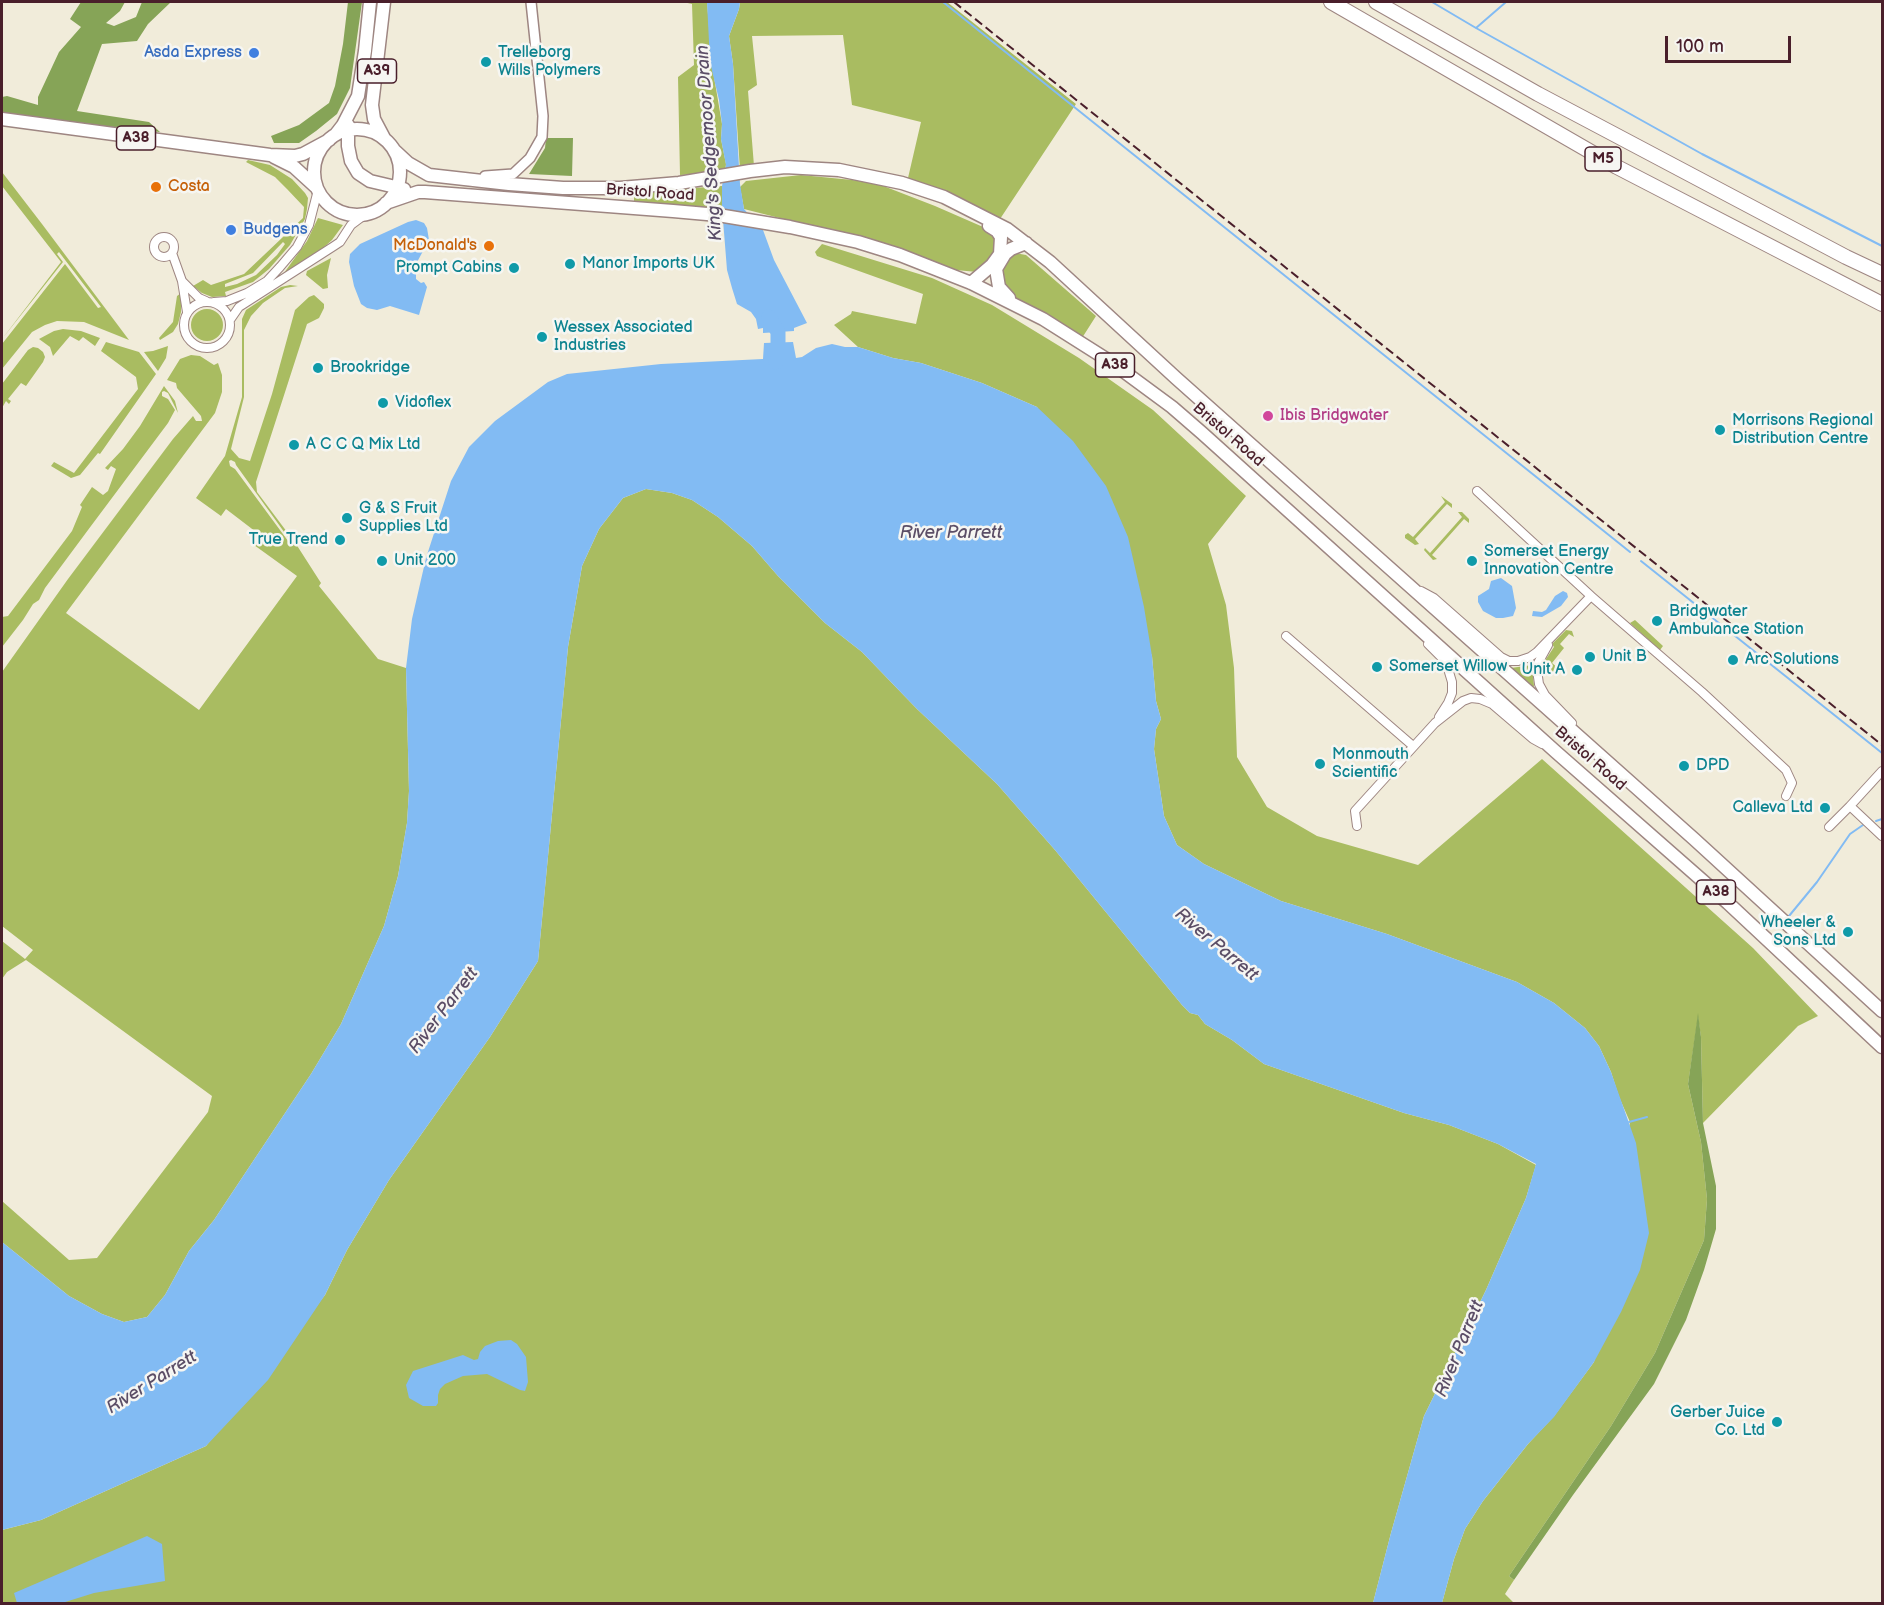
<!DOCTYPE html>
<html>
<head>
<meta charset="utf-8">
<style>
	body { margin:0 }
	#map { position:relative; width:1884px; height:1605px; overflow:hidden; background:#f1ecda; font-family:"Balsamiq Sans",sans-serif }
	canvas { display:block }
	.frame { position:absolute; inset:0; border:3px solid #4a1f2b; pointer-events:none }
	.scale { position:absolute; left:1665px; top:36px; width:126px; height:27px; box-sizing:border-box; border:3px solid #4a1f2b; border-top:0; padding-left:8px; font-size:18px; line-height:21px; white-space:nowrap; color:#4a1f2b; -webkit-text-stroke:4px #f6f6f2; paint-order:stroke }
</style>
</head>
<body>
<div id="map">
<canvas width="1884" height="1605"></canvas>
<div class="frame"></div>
<div class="scale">100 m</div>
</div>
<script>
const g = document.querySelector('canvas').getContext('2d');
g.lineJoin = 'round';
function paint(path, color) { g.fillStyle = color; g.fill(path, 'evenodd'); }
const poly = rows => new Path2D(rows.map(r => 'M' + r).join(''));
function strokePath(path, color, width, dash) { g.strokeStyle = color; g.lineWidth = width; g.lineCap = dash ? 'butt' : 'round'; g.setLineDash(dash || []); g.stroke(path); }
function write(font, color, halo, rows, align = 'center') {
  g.font = font + ' "Balsamiq Sans",sans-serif'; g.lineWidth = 5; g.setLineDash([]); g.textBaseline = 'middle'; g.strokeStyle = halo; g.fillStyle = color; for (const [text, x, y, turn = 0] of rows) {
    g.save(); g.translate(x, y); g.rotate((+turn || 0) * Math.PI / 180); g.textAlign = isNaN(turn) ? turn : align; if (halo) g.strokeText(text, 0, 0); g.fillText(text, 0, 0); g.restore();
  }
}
paint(poly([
	[683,2,707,2,712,65,722,124,721,139,726,164,725,173,680,175,678,77,694,65,692,4],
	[740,2,947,2,1076,104,1000,219,908,178,921,122,852,105,843,35,752,36,757,85,748,91,754,166,740,170,733,64,729,36,739,9],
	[248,160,270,165,292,179,305,193,308,198,307,209,305,219,290,245,269,269,253,282,225,292,226,296,212,297,202,293,193,286,203,280,211,285,244,274,303,218,304,207,287,189,275,177,246,162],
	[283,242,285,244,277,255,256,275,237,284,225,287,225,284,253,273],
	[2,172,42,224,129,340,84,322,57,321,45,325,32,332,2,369,2,344,65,264,98,308,101,307,59,252,57,254,63,262,2,339,61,262,2,186],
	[801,175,873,182,935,206,990,230,995,237,996,251,987,266,977,272,956,270,912,253,874,242,744,209,740,187,746,181],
	[722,186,723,210,634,204,634,192],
	[318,218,343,225,332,240,322,249,284,273,307,241],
	[822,244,932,278,992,305,1079,358,1153,410,1246,496,1208,544,1226,605,1234,668,1237,757,1267,807,1317,836,1418,865,1542,759,1753,948,1818,1016,1798,1026,1703,1123,1701,1037,1698,1017,1688,1084,1701,1142,1707,1199,1704,1240,1655,1353,1611,1426,1509,1576,1514,1580,1505,1594,1514,1603,1442,1603,1454,1559,1465,1529,1483,1501,1528,1444,1554,1416,1594,1362,1630,1122,1619,1097,1611,1072,1599,1046,1585,1028,1554,1003,1517,982,1387,934,1281,901,1204,864,1177,845,1164,816,1154,749,1156,729,1161,719,1156,701,1152,656,1037,407,982,383,921,363,893,358,858,347,834,325,851,314,852,311,916,324,923,294,817,256,815,252],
	[1015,253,1026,255,1096,316,1082,338,1015,298,1006,288,999,278,1001,266],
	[331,258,327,275,328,288,323,289,306,275,307,271],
	[290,285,298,286,285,288,263,303,251,316,244,330,244,397,231,449,239,458,250,461,272,394,295,310,309,297,314,295,324,304,324,308,319,318,307,324,256,482,257,492,296,544,321,583,319,586,378,659,406,668,409,791,407,823,398,876,384,926,341,1024,311,1074,214,1220,189,1251,165,1295,147,1317,124,1322,102,1314,69,1296,2,1242,2,1201,69,1260,97,1258,208,1112,212,1096,26,960,7,972,2,979,2,941,25,959,33,950,2,926,2,672,68,579,173,439,193,416,196,421,202,421,201,416,177,388,176,383,167,380,180,359,191,355,200,356,214,365,218,363,222,375,222,392,215,413,66,613,199,710,297,576,254,545,260,535,226,509,221,516,196,498,225,456,242,397,242,319,246,310,281,287],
	[231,460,235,462,236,465,292,543,291,545,235,469,230,466,229,461],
	[181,293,181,312,178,324,173,332,160,340,159,338,173,322,177,296],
	'191 325a16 16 0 1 1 32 0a16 16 0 1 1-32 0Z',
	[63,329,81,331,100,338,95,346,83,337,79,341,70,336,53,356,50,347,39,339,54,331],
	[106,342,139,352,156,374,100,454,98,453,80,475,71,478,51,466,54,462,74,473,138,389,136,377,101,351],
	[168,346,166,358,158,371,144,352,153,351],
	[33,347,38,348,43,352,45,357,43,362,26,386,21,383,8,399,11,401,9,404,6,401,2,408,2,384,28,350],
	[164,386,175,401,178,413,168,393,164,391,162,392,162,396,168,399,175,410,168,423,88,530,45,588,39,600,33,604,23,620,2,647,2,617,8,616,72,531,82,507,80,505,92,487,103,495,108,491,116,469,111,466,108,470,105,468,123,449,140,426],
	[646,489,672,493,692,500,718,517,752,546,778,576,825,623,862,652,917,709,997,784,1055,850,1182,1005,1190,1013,1198,1015,1205,1024,1232,1040,1264,1064,1404,1113,1449,1125,1498,1144,1536,1165,1526,1198,1486,1290,1424,1416,1391,1533,1373,1603,2,1603,2,1530,41,1520,206,1446,325,1295,347,1250,389,1180,490,1037,538,961,568,647,582,566,599,529,623,498],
	[1441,496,1452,504,1452,508,1447,504,1415,539,1419,544,1415,545,1405,538,1405,535,1408,533,1413,537,1445,502],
	[1458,512,1462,512,1469,519,1469,523,1464,519,1432,555,1437,559,1433,560,1424,550,1425,548,1430,553,1462,517],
	[1635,620,1663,646,1660,650,1630,623],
	[1566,630,1572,631,1574,637,1569,634,1560,644,1564,648,1552,663,1558,668,1551,674,1543,676,1544,662,1554,647,1552,644],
	[1532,665,1534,686,1532,688,1511,668]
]), '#a9bc61');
paint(poly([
	[81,2,125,2,120,11,106,23,114,26,136,17,142,2,171,2,148,24,137,41,102,44,77,111,149,122,160,132,57,121,2,112,2,97,7,96,38,105,38,97,59,52,81,27,70,19],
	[348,2,362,2,350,88,337,114,316,131,299,143,274,143,271,136,299,125,329,103,335,86,343,44],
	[546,138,573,138,572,176,529,174,545,148],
	[1698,1013,1701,1037,1703,1123,1716,1186,1716,1229,1704,1270,1686,1320,1654,1384,1573,1495,1514,1580,1509,1576,1611,1426,1655,1353,1704,1240,1707,1199,1701,1142,1688,1084]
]), '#86a457');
paint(poly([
	[707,2,740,2,739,9,729,36,733,64,740,184,744,209,763,230,774,260,807,323,794,328,794,331,763,333,763,328,758,329,756,319,751,312,737,304,732,288,727,270,722,207,722,186,726,165,721,139,722,124,719,100,710,62],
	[416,220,424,223,427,228,429,240,416,264,416,279,421,283,424,282,427,287,419,315,390,306,377,310,367,308,361,304,354,286,349,262,350,254,360,244,408,222],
	[793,342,796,358,802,357,816,348,832,344,845,347,858,347,893,358,921,363,982,383,1037,407,1073,441,1106,486,1128,537,1144,607,1152,656,1156,701,1161,719,1156,729,1154,749,1164,816,1177,845,1204,864,1281,901,1387,934,1517,982,1554,1003,1585,1028,1599,1046,1611,1072,1636,1143,1649,1233,1640,1270,1621,1312,1594,1362,1554,1417,1528,1444,1483,1501,1465,1529,1454,1559,1442,1603,1373,1603,1391,1533,1424,1416,1486,1290,1526,1198,1536,1164,1498,1144,1449,1125,1404,1113,1264,1064,1232,1040,1205,1024,1198,1015,1190,1013,1182,1005,1055,850,997,784,917,709,862,652,825,623,778,576,752,546,718,517,692,500,672,493,646,489,623,498,599,529,582,566,568,647,538,961,490,1037,389,1180,347,1250,325,1295,268,1380,206,1446,41,1520,2,1530,2,1242,69,1296,102,1314,124,1322,147,1317,165,1295,189,1251,214,1220,311,1074,341,1024,384,926,398,876,407,823,409,791,406,668,412,619,426,558,451,481,469,447,495,421,548,382,567,374,661,364,763,359,764,343],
	[1501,578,1512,586,1516,608,1513,616,1503,618,1496,618,1483,611,1478,602,1478,596,1489,589,1491,581],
	[1563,591,1567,593,1568,597,1561,606,1542,617,1532,616,1533,611,1542,612,1546,610,1555,596],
	[511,1340,517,1344,526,1357,528,1382,525,1391,520,1390,487,1374,463,1376,445,1384,440,1389,438,1395,438,1403,436,1406,423,1406,409,1398,406,1385,413,1371,463,1355,474,1360,478,1359,480,1352,485,1346,498,1341],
	[147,1536,162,1544,165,1581,94,1593,62,1603,17,1603,14,1593]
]), '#82bbf3');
strokePath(poly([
	[943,2,1630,552],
	[1432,2,1476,28,1702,154,1882,246],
	[1476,28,1506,2],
	[1641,561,1882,753],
	[1876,821,1882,819],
	[1789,916,1817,882,1850,834,1863,825],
	[1629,1122,1647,1117]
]), '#82bbf3', 2);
strokePath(poly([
	[769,317,778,332,778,358,776,362]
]), '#82bbf3', 15);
const minor = poly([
	'154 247a10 10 0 1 1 20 0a10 10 0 1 1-20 0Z',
	[172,253,182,281,187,312],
	[183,282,199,298,206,301],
	'184 325a23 23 0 1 1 46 0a23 23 0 1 1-46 0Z',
	[214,302,227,301,247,293,267,281,280,267,297,247,309,225,318,190],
	[230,320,239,307,334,246,340,242,351,225,367,213],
	[1477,491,1591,596],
	[1421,591,1434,598,1501,657,1509,661,1518,661,1530,657,1537,652,1591,596,1702,692,1786,770,1792,783,1786,796],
	[1286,636,1413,746],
	[1428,644,1446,662,1452,682,1452,693,1448,703,1439,717],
	[1548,645,1538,663,1537,670,1539,684,1545,695,1572,723],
	[1850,806,1882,771],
	[1357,826,1355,811,1435,723,1463,701,1471,698,1480,699,1492,704,1533,739,1542,744],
	[1829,827,1850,806,1882,836]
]);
const tertiary = poly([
	[485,176,513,174,530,158,542,137,543,116,531,2]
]);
const primary = poly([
	[2,119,270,155,295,156,303,154,329,140],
	[348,125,348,146,351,161,358,173,370,181,404,189],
	'314 172a43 43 0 1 1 86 0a43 43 0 1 1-86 0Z',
	[336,134,343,125,358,96,365,51,370,2],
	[384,138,374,119,372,105,384,2],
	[394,150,408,163,429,175,509,184,563,188,620,188,679,183,750,171,785,167,839,170,902,183,944,197,1007,229,1050,262,1176,378,1694,839,1882,1011],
	[274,157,294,167,317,188],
	[386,203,418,192,425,192,673,211,718,215,790,227,858,242,900,255,971,283,1043,319,1111,362,1172,407,1202,433,1556,752,1728,903,1882,1047],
	[971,283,992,265,1000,254,1001,237,997,231,989,226],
	[1009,298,999,287,996,269,1005,254,1011,249,1026,243]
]);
const motorway = poly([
	[1331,2,1617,167,1882,304],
	[1376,2,1538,94,1846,257,1882,274]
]);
strokePath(minor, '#9e8682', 10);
strokePath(tertiary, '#9e8682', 12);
strokePath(primary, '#9e8682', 15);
strokePath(motorway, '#9e8682', 16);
strokePath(minor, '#fff', 8);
strokePath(tertiary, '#fff', 9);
strokePath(primary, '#fff', 12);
strokePath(motorway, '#fff', 14);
strokePath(poly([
	[954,2,1882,745]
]), '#4a1f2b', 2, [9, 4.5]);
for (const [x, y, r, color] of [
	[254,53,6,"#3f7fe0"],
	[486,62,6,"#0f9aa8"],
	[156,187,6,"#e8710a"],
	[231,230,6,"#3f7fe0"],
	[489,246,6,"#e8710a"],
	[570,264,6,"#0f9aa8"],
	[514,268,6,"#0f9aa8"],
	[542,337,6,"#0f9aa8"],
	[318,368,6,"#0f9aa8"],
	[383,403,6,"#0f9aa8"],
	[1268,416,6,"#d1479c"],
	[1720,430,6,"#0f9aa8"],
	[294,445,6,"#0f9aa8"],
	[347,518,6,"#0f9aa8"],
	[340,540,6,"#0f9aa8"],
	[382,561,6,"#0f9aa8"],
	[1472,561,6,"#0f9aa8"],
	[1657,621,6,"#0f9aa8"],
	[1590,657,6,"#0f9aa8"],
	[1733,660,6,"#0f9aa8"],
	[1377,667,6,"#0f9aa8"],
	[1577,670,6,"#0f9aa8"],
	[1320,764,6,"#0f9aa8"],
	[1684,766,6,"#0f9aa8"],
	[1825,808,6,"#0f9aa8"],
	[1848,932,6,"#0f9aa8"],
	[1777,1422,6,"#0f9aa8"]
]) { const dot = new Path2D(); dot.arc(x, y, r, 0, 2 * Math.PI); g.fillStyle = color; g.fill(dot); strokePath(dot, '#f6f6f2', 2); }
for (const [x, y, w] of [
	[377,71,39],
	[136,138,39],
	[1603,159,36],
	[1115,365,39],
	[1716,892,39]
]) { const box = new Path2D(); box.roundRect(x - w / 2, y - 12, w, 24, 4.5); g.fillStyle = '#f6f6f2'; g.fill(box); strokePath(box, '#4a1f2b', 1.5); }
write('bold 15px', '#4a1f2b', null, [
	["A39",377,71],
	["A38",136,138],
	["M5",1603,159],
	["A38",1115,365],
	["A38",1716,892]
]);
write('16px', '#366cbe', '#f6f6f2', [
	["Asda Express",242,53],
	["Budgens",243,230,"left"]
], 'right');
write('16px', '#0d838f', '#f6f6f2', [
	["Trelleborg",498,53],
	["Wills Polymers",498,71],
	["Manor Imports UK",582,264],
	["Prompt Cabins",502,268,"right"],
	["Wessex Associated",554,328],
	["Industries",554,346],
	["Brookridge",330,368],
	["Vidoflex",395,403],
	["Morrisons Regional",1732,421],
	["Distribution Centre",1732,439],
	["A C C Q Mix Ltd",306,445],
	["G & S Fruit",359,509],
	["Supplies Ltd",359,527],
	["True Trend",328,540,"right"],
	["Somerset Energy",1484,552],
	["Innovation Centre",1484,570],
	["Unit 200",394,561],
	["Bridgwater",1669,612],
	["Ambulance Station",1669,630],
	["Unit B",1602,657],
	["Arc Solutions",1745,660],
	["Somerset Willow",1389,667],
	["Unit A",1565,670,"right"],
	["Monmouth",1332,755],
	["Scientific",1332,773],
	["DPD",1696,766],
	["Calleva Ltd",1813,808,"right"],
	["Wheeler &",1836,923,"right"],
	["Sons Ltd",1836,941,"right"],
	["Gerber Juice",1765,1413,"right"],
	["Co. Ltd",1765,1431,"right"]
], 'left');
write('16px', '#c56008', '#f6f6f2', [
	["Costa",168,187],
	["McDonald's",477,246,"right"]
], 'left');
write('16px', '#4a1f2b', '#f6f6f2', [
	["Bristol Road",650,193,4],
	["Bristol Road",1228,435,41],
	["Bristol Road",1590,759,41]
]);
write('16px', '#b23c85', '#f6f6f2', [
	["Ibis Bridgwater",1280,416]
], 'left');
write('italic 18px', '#5b4e67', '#f6f6f2', [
	["King's Sedgemoor Drain",710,143,-94],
	["River Parrett",951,533],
	["River Parrett",1216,945,40],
	["River Parrett",444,1011,-53],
	["River Parrett",1460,1349,-68],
	["River Parrett",152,1383,-32]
]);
</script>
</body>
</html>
